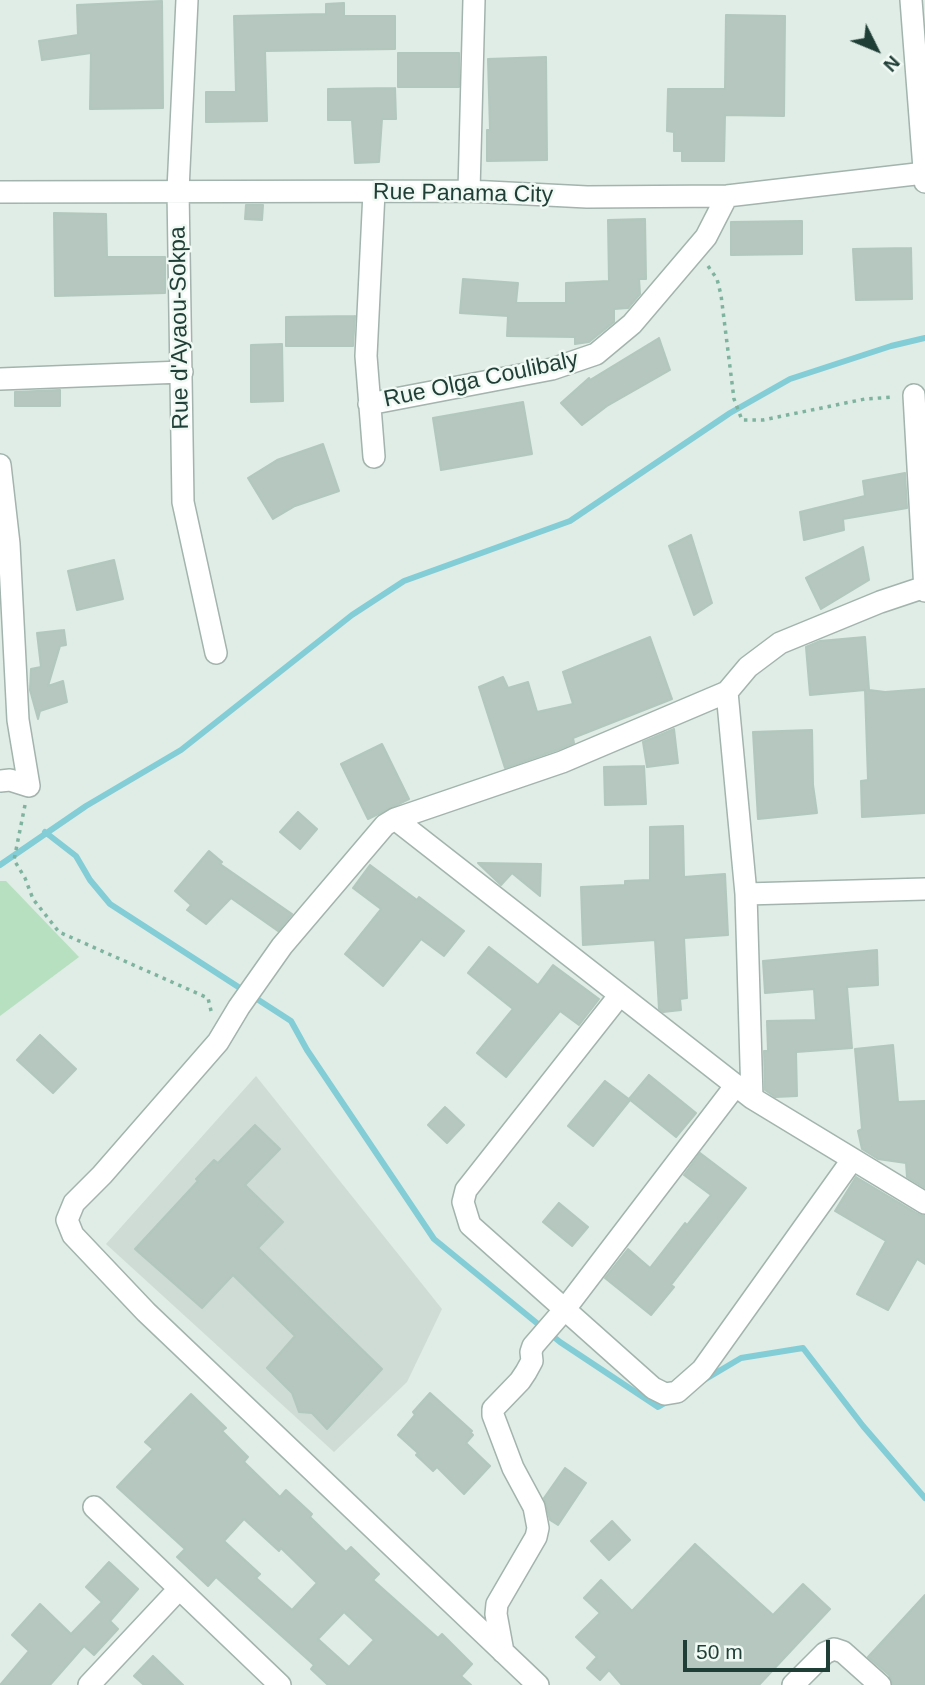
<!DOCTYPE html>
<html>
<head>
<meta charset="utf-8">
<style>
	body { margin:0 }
	#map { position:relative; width:925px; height:1685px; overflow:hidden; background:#e0ece6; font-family:Arial,sans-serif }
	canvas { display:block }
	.north { position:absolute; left:841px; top:14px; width:70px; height:70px; -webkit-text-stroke:5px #f1f9f4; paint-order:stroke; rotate:133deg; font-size:19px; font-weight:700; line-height:28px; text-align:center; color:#1f3e35 }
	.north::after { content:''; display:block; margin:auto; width:24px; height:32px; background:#1f3e35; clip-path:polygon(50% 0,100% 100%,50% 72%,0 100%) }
	.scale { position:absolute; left:683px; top:1640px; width:147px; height:32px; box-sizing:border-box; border:4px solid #1f3e35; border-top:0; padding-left:9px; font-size:21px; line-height:24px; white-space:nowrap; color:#1f3e35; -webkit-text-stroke:5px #f1f9f4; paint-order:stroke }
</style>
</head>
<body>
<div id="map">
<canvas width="925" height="1685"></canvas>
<div class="north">N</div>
<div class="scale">50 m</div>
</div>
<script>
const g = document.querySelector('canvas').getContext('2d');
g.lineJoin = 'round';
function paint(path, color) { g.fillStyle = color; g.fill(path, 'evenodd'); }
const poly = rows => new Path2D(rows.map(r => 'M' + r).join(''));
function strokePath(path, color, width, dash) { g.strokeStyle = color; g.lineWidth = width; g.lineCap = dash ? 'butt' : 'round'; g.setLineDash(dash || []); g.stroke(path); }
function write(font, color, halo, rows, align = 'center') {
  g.font = font + ' Arial,sans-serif'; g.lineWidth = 5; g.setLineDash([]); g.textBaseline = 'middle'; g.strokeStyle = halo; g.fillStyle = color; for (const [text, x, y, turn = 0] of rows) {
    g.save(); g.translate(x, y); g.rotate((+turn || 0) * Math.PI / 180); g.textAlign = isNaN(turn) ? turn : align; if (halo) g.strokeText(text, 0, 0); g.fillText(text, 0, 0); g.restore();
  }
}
paint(poly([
	[256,1076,442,1309,407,1382,334,1452,106,1244]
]), '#cedcd5');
paint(poly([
	[0,881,6,881,79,957,0,1016]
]), '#b7e0c0');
strokePath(poly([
	[45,832,76,856,90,880,110,904,291,1021,307,1050,434,1239,560,1342,658,1407,670,1400],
	[0,865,86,806,181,750,352,615,404,581,570,521,730,413,790,379,891,346,925,338],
	[704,1380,741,1358,803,1348,863,1426,925,1498]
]), '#83cdd6', 6);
const building = poly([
	[162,1,163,108,90,109,91,53,42,60,39,41,78,35,77,5,162,1],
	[344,3,344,16,395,16,395,49,265,51,267,121,206,122,206,92,236,92,234,16,326,14,326,4,344,3],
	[726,15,785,16,784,116,725,115,724,161,682,161,682,151,674,151,674,132,667,131,668,89,725,89,726,15],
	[398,53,459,53,459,87,398,87,398,53],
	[546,57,547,160,487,161,487,130,490,130,488,59,546,57],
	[395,88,396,119,382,119,379,162,355,163,352,120,328,120,328,89,395,88],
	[246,205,263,205,262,220,245,219,246,205],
	[54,213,106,214,107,257,165,257,165,293,55,296,54,213],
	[645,219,646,279,639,279,640,294,628,308,614,309,614,322,589,342,575,344,575,337,507,336,508,316,460,313,463,279,518,283,516,303,566,303,566,283,609,281,608,220,645,219],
	[802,221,802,254,731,255,731,222,802,221],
	[911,248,912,299,856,300,853,249,911,248],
	[355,316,353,346,286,346,286,317,355,316],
	[659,338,670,370,607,406,582,425,561,403,589,378,590,380,659,338],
	[282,344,283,401,251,402,251,345,282,344],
	[60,390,60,406,15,406,15,392,60,390],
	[523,402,532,454,441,470,433,418,523,402],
	[323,444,339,491,295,506,273,519,248,478,277,460,323,444],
	[905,473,907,508,843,519,844,530,804,540,800,512,865,496,863,481,905,473],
	[691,535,712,603,694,615,669,546,691,535],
	[863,547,869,580,821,609,806,578,863,547],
	[114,560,123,599,77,610,68,571,114,560],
	[64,630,66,645,60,646,48,686,63,681,67,702,40,711,38,719,30,690,31,669,41,667,37,633,64,630],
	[650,637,672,699,573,738,574,743,557,750,505,768,479,687,503,677,508,688,528,682,537,712,573,704,563,672,650,637],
	[865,637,869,690,885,692,925,689,925,813,862,817,861,781,868,780,865,690,810,695,806,647,820,641,865,637],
	[674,729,678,763,647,767,643,742,674,729],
	[812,730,813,785,817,813,758,819,753,732,812,730],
	[382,744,409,799,368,819,341,764,382,744],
	[644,766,646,804,605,805,604,767,644,766],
	[298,812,317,829,300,849,280,832,298,812],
	[683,826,684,877,725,874,728,935,684,938,687,998,680,999,681,1010,663,1012,659,1009,655,940,583,945,581,887,625,885,625,881,650,880,650,827,683,826],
	[209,851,222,862,220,864,292,914,278,931,231,898,206,924,187,910,191,905,175,891,209,851],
	[478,863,541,864,540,896,512,873,501,885,478,863],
	[370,865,417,900,419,897,464,931,444,956,421,939,383,986,345,954,381,909,353,888,370,865],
	[489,947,538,985,553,965,599,999,579,1025,560,1011,506,1077,477,1053,513,1009,468,973,489,947],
	[877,950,878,985,847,987,852,1048,796,1052,797,1096,775,1097,765,1090,764,1051,768,1051,767,1021,816,1020,814,989,765,993,763,961,877,950],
	[40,1035,76,1069,53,1093,17,1060,40,1035],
	[893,1045,898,1102,925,1101,925,1188,907,1177,906,1163,878,1159,862,1149,858,1131,862,1129,855,1049,893,1045],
	[649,1075,696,1113,676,1137,629,1099,649,1075],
	[605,1081,630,1100,593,1146,568,1126,605,1081],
	[445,1107,464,1125,447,1143,428,1125,445,1107],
	[255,1125,280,1149,245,1185,283,1222,258,1248,382,1369,327,1429,312,1413,299,1412,292,1393,267,1368,295,1336,233,1275,202,1308,135,1249,198,1181,196,1179,214,1160,218,1163,255,1125],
	[700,1153,746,1188,671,1285,674,1287,651,1315,605,1278,628,1249,650,1268,685,1223,687,1225,711,1195,684,1175,700,1153],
	[856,1177,918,1214,925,1216,925,1264,917,1259,888,1310,857,1294,886,1241,835,1211,856,1177],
	[559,1203,588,1227,572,1246,543,1222,559,1203],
	[430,1393,472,1431,470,1432,473,1435,466,1443,490,1466,464,1494,437,1467,433,1471,416,1455,418,1453,398,1435,415,1415,413,1412,430,1393],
	[191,1394,226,1428,222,1431,248,1457,244,1462,280,1497,286,1490,312,1514,310,1517,346,1552,351,1547,379,1574,373,1580,438,1638,442,1634,472,1664,461,1676,471,1685,328,1685,311,1669,314,1665,216,1577,208,1586,177,1557,185,1549,117,1487,153,1449,145,1442,191,1394],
	[244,1519,279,1551,281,1548,317,1583,292,1610,256,1578,260,1574,224,1541,244,1519],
	[344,1612,374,1640,349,1667,318,1639,344,1612],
	[565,1468,586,1483,558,1525,550,1520,544,1498,565,1468],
	[612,1521,630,1540,609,1560,591,1541,612,1521],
	[695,1544,773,1615,803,1584,830,1609,759,1685,622,1685,609,1670,600,1680,587,1668,597,1657,576,1637,600,1613,584,1598,601,1580,632,1611,695,1544],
	[109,1562,138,1589,110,1621,118,1629,94,1655,84,1646,50,1685,0,1685,29,1651,12,1635,40,1604,71,1634,102,1602,86,1587,109,1562],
	[925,1595,925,1685,893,1685,889,1675,868,1657,925,1595],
	[153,1656,183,1685,144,1685,134,1676,153,1656]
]);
paint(building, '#b5c7bf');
strokePath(building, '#b2c7bd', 2);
const minor = poly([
	[187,0,178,190,183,502,216,653],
	[911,0,925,182],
	[469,191,474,0],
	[0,192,469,191,587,197,727,196,925,173],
	[374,192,366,356,374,457],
	[0,379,182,372],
	[914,395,925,591],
	[369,404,552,369,596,354,632,324,706,237,727,196],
	[0,465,9,544,18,720,29,786,10,780,0,781],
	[727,692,748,667,780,643,880,602,925,587],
	[395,819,752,1098,925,1203],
	[619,996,466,1190,463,1202,470,1225,653,1388,665,1394,677,1392,702,1370,852,1160],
	[752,1098,746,894,925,889],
	[94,1507,280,1685],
	[503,1652,496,1614,497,1604,536,1537,538,1528,534,1507,513,1468,493,1415,493,1409,520,1381,526,1372,532,1361,531,1352,533,1346,565,1309,736,1085],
	[89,1685,179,1589],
	[538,1685,146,1312,73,1235,67,1220,74,1203,102,1175,218,1042,239,1007,282,946,385,825,395,819,562,762,727,692,746,894],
	[793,1685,825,1653,834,1649,843,1652,880,1685]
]);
strokePath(minor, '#a2b4ad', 24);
strokePath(poly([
	[708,266,717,279,721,295,734,399,742,420,763,420,865,399,894,397],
	[25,805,14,860,25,878,33,899,59,932,208,998,212,1015]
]), '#7eb3a0', 3.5, [3.5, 5]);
strokePath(minor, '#fff', 21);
write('23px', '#1f3e35', '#f1f9f4', [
	["Rue Panama City",463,194,1],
	["Rue d'Ayaou-Sokpa",180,328,-91],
	["Rue Olga Coulibaly",481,380,-12]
]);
</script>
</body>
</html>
